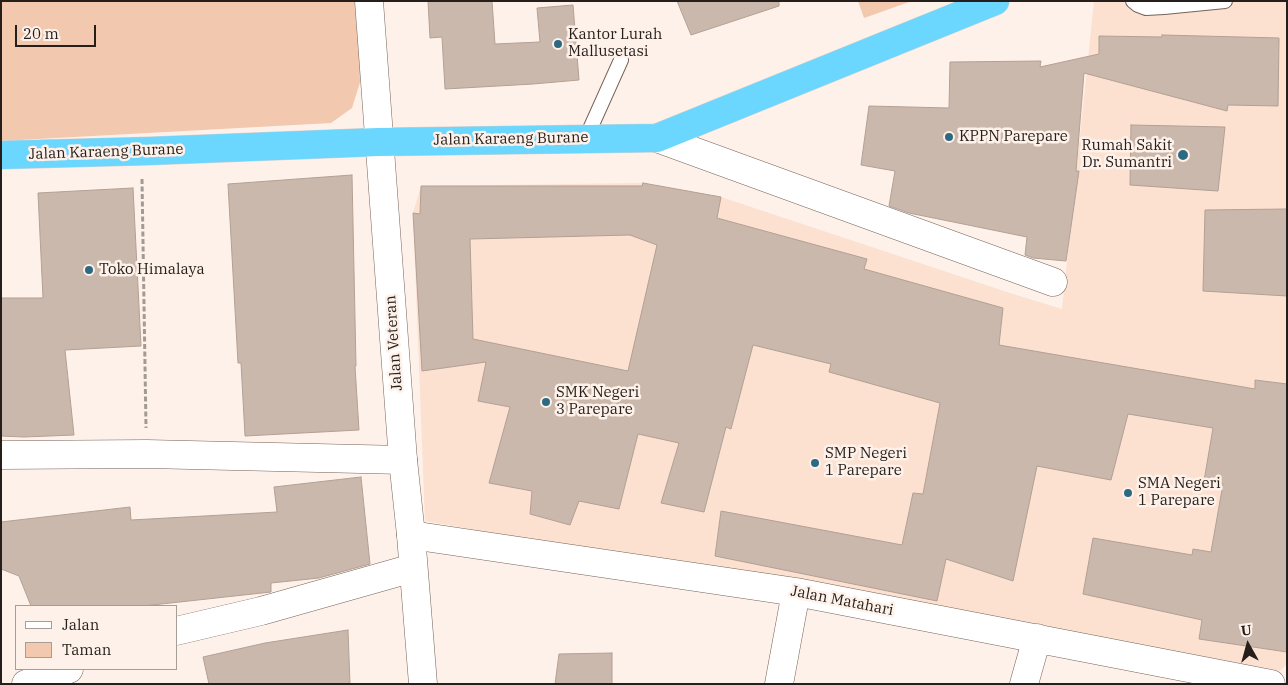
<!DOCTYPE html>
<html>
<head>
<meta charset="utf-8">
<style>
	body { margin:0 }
	#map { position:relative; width:1288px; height:685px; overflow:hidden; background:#fef1ea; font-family:"IBM Plex Serif",serif }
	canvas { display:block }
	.frame { position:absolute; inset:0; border:2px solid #251e1a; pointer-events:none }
	.legend { position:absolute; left:15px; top:605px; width:162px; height:65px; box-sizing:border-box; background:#fef1ea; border:1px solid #a79d97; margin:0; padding:6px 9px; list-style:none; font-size:15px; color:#251e1a }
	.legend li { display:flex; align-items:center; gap:10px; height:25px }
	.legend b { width:25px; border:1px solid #a79d97 }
	.north { position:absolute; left:1223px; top:620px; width:50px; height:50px; -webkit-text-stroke:4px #fef1ea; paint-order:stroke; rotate:353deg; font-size:14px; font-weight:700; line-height:20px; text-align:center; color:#251e1a }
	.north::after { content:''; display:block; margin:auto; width:18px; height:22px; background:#251e1a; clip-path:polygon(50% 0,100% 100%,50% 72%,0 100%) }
	.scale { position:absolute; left:15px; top:25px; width:81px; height:22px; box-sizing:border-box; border:2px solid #251e1a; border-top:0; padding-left:6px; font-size:15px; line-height:18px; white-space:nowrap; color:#251e1a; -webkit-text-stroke:4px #fef1ea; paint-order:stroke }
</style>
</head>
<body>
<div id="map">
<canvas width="1288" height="685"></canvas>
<div class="frame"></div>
<ul class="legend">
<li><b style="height:6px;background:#fff"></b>Jalan</li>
<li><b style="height:14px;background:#f2c8af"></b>Taman</li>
</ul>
<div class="north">U</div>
<div class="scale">20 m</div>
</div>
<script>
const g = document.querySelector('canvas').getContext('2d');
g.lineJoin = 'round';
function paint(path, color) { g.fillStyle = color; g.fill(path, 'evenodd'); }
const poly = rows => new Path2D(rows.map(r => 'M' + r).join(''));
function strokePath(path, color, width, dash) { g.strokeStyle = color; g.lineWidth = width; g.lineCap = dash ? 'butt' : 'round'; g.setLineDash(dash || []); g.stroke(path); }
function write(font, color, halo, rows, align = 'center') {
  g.font = font + ' "IBM Plex Serif",serif'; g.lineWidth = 5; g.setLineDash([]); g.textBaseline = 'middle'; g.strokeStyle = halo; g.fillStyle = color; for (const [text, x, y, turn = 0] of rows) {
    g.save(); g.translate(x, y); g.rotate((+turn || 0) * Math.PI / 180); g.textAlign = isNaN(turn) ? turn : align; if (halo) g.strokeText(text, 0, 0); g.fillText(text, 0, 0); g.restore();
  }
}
paint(poly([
	[1094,1,1287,1,1287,664,1280,671,946,608,629,557,425,521,413,213,421,186,643,183,721,197,1010,293,1062,309]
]), '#fce0d0');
paint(poly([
	[1,1,358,1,362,76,352,108,331,123,1,141],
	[858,1,912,1,864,18]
]), '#f2c8af');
const building = poly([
	[428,1,492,1,495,44,540,42,537,8,573,5,579,80,533,84,445,89,442,37,430,38,428,1],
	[677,1,779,1,779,6,691,35,677,1],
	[1162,35,1279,38,1278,106,1228,105,1227,111,1084,73,1076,171,1079,171,1066,261,1033,258,1025,255,1027,237,909,213,889,206,895,171,861,165,869,106,949,108,950,62,1041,61,1040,67,1099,54,1099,36,1162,37,1162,35],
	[1131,125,1225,127,1218,191,1130,185,1131,125],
	[352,175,356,366,355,366,359,430,245,436,241,363,238,363,228,184,352,175],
	[643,183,721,197,717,218,867,259,864,269,1003,308,999,345,1255,389,1255,380,1287,384,1287,652,1199,639,1202,620,1083,594,1093,538,1192,555,1193,549,1211,552,1223,484,1204,481,1213,428,1128,414,1111,480,1037,466,1013,581,946,559,937,601,715,556,721,511,902,545,913,493,923,494,940,403,829,372,831,364,753,345,731,429,726,427,704,512,661,503,679,443,638,434,619,509,579,501,570,525,530,514,532,491,489,483,510,407,478,401,486,362,422,371,413,213,420,214,421,186,642,186,643,183],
	[630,235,657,245,628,371,473,339,470,239,630,235],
	[133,188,141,346,65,350,74,435,24,437,1,436,1,298,43,298,38,193,133,188],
	[1287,209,1287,296,1203,291,1205,210,1287,209],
	[361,477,370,564,319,578,271,583,271,592,143,606,31,606,19,576,1,569,1,522,130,507,131,520,277,512,274,487,361,477],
	[348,630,350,684,209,684,203,657,265,643,348,630],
	[612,653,612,684,555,684,559,654,612,653]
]);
paint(building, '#cbb8ac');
strokePath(building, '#b3a094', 1);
const service = poly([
	[1133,1,1138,5,1146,8,1164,7,1225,1],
	[586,138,621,60]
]);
const minor = poly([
	[657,138,1053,282],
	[1,455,147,454,403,460],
	[411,535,796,592,1271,684],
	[176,631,261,611,413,568],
	[26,684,69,669],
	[779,684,796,592],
	[1024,684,1037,638]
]);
const tertiary = poly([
	[369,1,403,460,411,535,423,684]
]);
const trunk = poly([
	[1,155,149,151,378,142,657,138,995,1]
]);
strokePath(service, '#766459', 16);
strokePath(minor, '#766459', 29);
strokePath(tertiary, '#766459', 29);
strokePath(trunk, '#d3d2d1', 29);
strokePath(poly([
	[142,179,146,428]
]), '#a49a94', 3, [5, 2.5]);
strokePath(service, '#fff', 14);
strokePath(minor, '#fff', 28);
strokePath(tertiary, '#fff', 28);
strokePath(trunk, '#6bd6fe', 28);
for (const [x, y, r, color] of [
	[558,44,5,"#2d6981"],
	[949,137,5,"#2d6981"],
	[1183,155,6,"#2d6981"],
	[89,270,5,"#2d6981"],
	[546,402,5,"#2d6981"],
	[815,463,5,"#2d6981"],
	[1128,493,5,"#2d6981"]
]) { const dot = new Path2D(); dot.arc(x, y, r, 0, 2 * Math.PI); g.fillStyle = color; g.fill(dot); strokePath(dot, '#fef1ea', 2); }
write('15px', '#251e1a', '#fef1ea', [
	["Kantor Lurah",568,35],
	["Mallusetasi",568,52],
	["KPPN Parepare",959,137],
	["Rumah Sakit",1172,146,"right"],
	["Dr. Sumantri",1172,163,"right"],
	["Toko Himalaya",99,270],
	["SMK Negeri",556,393],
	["3 Parepare",556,410],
	["SMP Negeri",825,454],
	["1 Parepare",825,471],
	["SMA Negeri",1138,484],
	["1 Parepare",1138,501]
], 'left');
write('15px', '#251e1a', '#fef1ea', [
	["Jalan Karaeng Burane",511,139,-1],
	["Jalan Karaeng Burane",106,152,-2],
	["Jalan Veteran",394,343,-94],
	["Jalan Matahari",842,601,11]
]);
</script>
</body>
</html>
